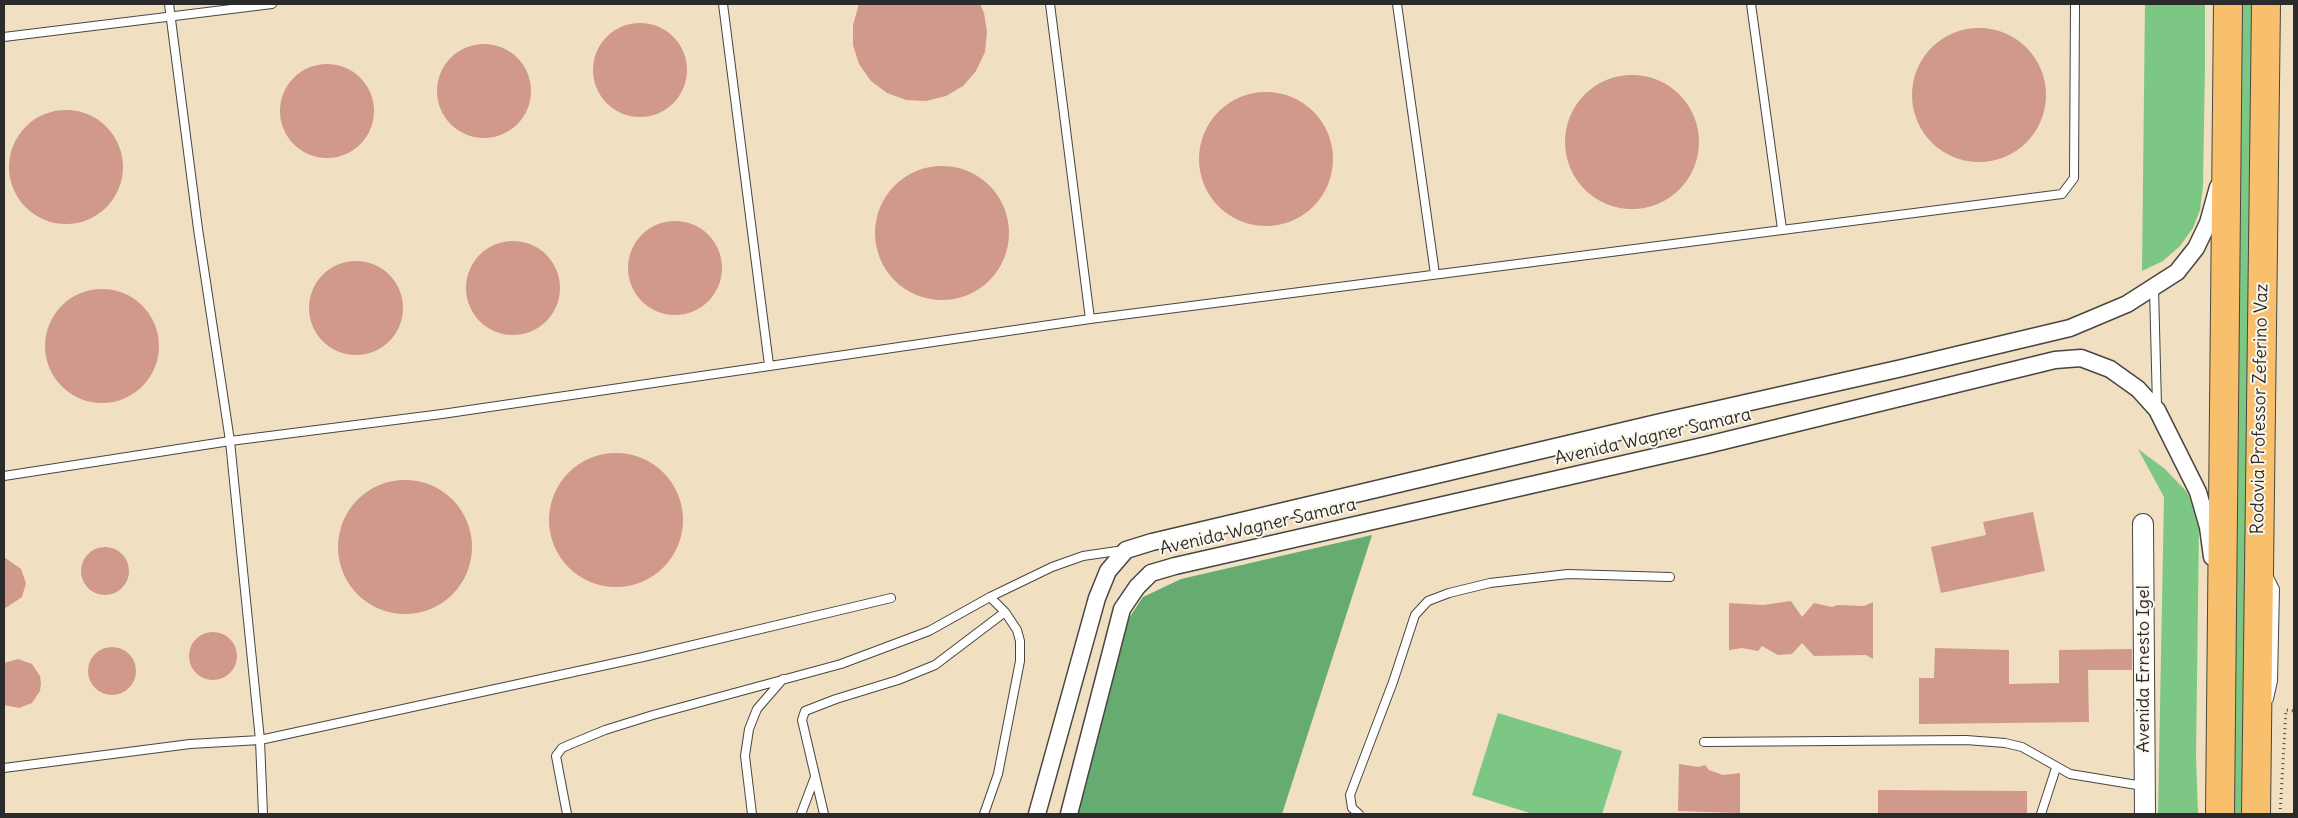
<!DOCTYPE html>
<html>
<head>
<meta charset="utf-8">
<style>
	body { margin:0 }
	#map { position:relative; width:2298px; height:818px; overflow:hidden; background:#f0dfc0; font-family:Delius,sans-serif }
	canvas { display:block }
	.frame { position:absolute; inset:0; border:5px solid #2b2b2b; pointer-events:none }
</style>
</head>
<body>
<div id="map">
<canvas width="2298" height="818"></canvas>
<div class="frame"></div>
</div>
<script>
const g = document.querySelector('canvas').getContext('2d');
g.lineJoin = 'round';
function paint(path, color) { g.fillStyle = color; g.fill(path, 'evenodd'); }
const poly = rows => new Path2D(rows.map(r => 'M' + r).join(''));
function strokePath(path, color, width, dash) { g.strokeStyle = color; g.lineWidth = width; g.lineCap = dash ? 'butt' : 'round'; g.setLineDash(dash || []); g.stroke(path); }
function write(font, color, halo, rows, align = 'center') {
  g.font = font + ' Delius,sans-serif'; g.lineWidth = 4; g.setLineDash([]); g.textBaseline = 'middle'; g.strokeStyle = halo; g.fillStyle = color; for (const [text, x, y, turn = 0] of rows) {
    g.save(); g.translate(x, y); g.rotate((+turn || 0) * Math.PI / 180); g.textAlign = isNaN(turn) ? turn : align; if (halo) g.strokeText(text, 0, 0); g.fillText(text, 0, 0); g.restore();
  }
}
paint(poly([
	[2145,4,2205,4,2205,64,2203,186,2200,210,2193,228,2180,246,2163,261,2142,271],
	[2238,4,2259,4,2247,814,2229,814],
	[2138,449,2165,469,2186,491,2195,506,2199,526,2196,756,2198,814,2158,814,2164,497],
	[1498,713,1622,751,1602,814,1533,814,1472,795]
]), '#7dc785');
paint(poly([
	[1372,535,1282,814,1077,814,1129,618,1143,597,1181,579]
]), '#66ac72');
paint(poly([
	[859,4,980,4,984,13,987,32,985,52,976,71,963,86,946,96,926,101,906,100,887,93,871,81,859,64,853,45,853,25],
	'593 70a47 47 0 1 1 94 0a47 47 0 1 1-94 0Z',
	'1912 95a67 67 0 1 1 134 0a67 67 0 1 1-134 0Z',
	'437 91a47 47 0 1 1 94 0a47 47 0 1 1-94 0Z',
	'280 111a47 47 0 1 1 94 0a47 47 0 1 1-94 0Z',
	'1565 142a67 67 0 1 1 134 0a67 67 0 1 1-134 0Z',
	'1199 159a67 67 0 1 1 134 0a67 67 0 1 1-134 0Z',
	'9 167a57 57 0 1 1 114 0a57 57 0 1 1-114 0Z',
	'875 233a67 67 0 1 1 134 0a67 67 0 1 1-134 0Z',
	'628 268a47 47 0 1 1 94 0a47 47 0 1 1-94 0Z',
	'466 288a47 47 0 1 1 94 0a47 47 0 1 1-94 0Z',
	'309 308a47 47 0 1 1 94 0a47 47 0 1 1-94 0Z',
	'45 346a57 57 0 1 1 114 0a57 57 0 1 1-114 0Z',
	'549 520a67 67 0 1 1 134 0a67 67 0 1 1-134 0Z',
	'338 547a67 67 0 1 1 134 0a67 67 0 1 1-134 0Z',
	[2033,512,2045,571,1941,593,1931,547,1986,535,1983,522],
	'81 571a24 24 0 1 1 48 0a24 24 0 1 1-48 0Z',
	[4,557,21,569,26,583,22,597,4,609],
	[1791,601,1802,617,1814,603,1832,607,1837,605,1864,606,1873,602,1873,659,1866,655,1814,656,1802,643,1792,654,1778,655,1762,646,1758,651,1742,648,1729,650,1729,603,1763,605],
	'189 656a24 24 0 1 1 48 0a24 24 0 1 1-48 0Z',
	'88 671a24 24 0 1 1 48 0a24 24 0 1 1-48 0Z',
	[1935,648,2009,650,2009,684,2059,683,2059,650,2132,649,2132,670,2088,670,2089,722,1919,724,1919,678,1934,678],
	[18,659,32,664,40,676,41,683,40,691,32,703,19,708,4,705,4,663],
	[1679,764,1699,767,1705,765,1709,770,1723,775,1740,773,1740,813,1678,811],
	[1878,790,2027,791,2027,814,1878,814]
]), '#d0998c');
const service = poly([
	[169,4,198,229,230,441,260,740,263,814],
	[723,4,769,365],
	[1050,4,1090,319],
	[1397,4,1435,274],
	[1751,4,1782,229],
	[4,37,272,4],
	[2154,288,2157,406],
	[4,476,230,441,442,414,1090,319,2062,194,2074,178,2075,4],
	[2269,699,2273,681,2275,589,2269,577],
	[1704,742,1966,740,2005,743,2022,747,2070,774,2143,786],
	[4,768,190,744,260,740,643,657,891,598],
	[567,814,556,756,562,748,571,744,605,730,653,715,841,664,929,631,990,597,1052,567,1083,556,1124,550],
	[752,814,745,756,749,729,757,709,783,679],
	[801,814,815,777],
	[824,814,802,720,805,711,836,699,898,680,935,665,1005,612],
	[984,814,998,774,1020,661,1020,641,1017,630,1005,612,990,597],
	[1359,814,1352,808,1350,795,1393,682,1415,615,1428,601,1449,593,1490,583,1568,574,1670,577],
	[2041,814,2056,768]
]);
const minor = poly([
	[1037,814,1097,598,1108,571,1126,550,1152,542,1661,422,1902,368,2070,328,2127,304,2177,272,2196,248,2208,223,2218,187],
	[1069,814,1122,609,1137,587,1151,573,1175,566,1707,445,2055,360,2081,358,2110,369,2138,389,2157,410,2198,492,2208,527,2212,557]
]);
const tertiary = poly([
	[2143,524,2145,814]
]);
const motorway = poly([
	[2220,814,2228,4],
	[2256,814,2266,4]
]);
strokePath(service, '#494641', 10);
strokePath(minor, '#494641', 19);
strokePath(tertiary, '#494641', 22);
strokePath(motorway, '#494641', 30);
strokePath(poly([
	[2280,814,2286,710,2294,711]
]), '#494641', 3, [1, 4]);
strokePath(service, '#fff', 8);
strokePath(minor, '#fff', 16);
strokePath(tertiary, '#fff', 20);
strokePath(motorway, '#f8bf6c', 28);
write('18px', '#2b2b2b', '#fbf7ec', [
	["Rodovia Professor Zeferino Vaz",2260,409,-89],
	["Avenida Wagner Samara",1653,437,-13],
	["Avenida Wagner Samara",1258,527,-13],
	["Avenida Ernesto Igel",2144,669,-90]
]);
</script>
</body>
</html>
